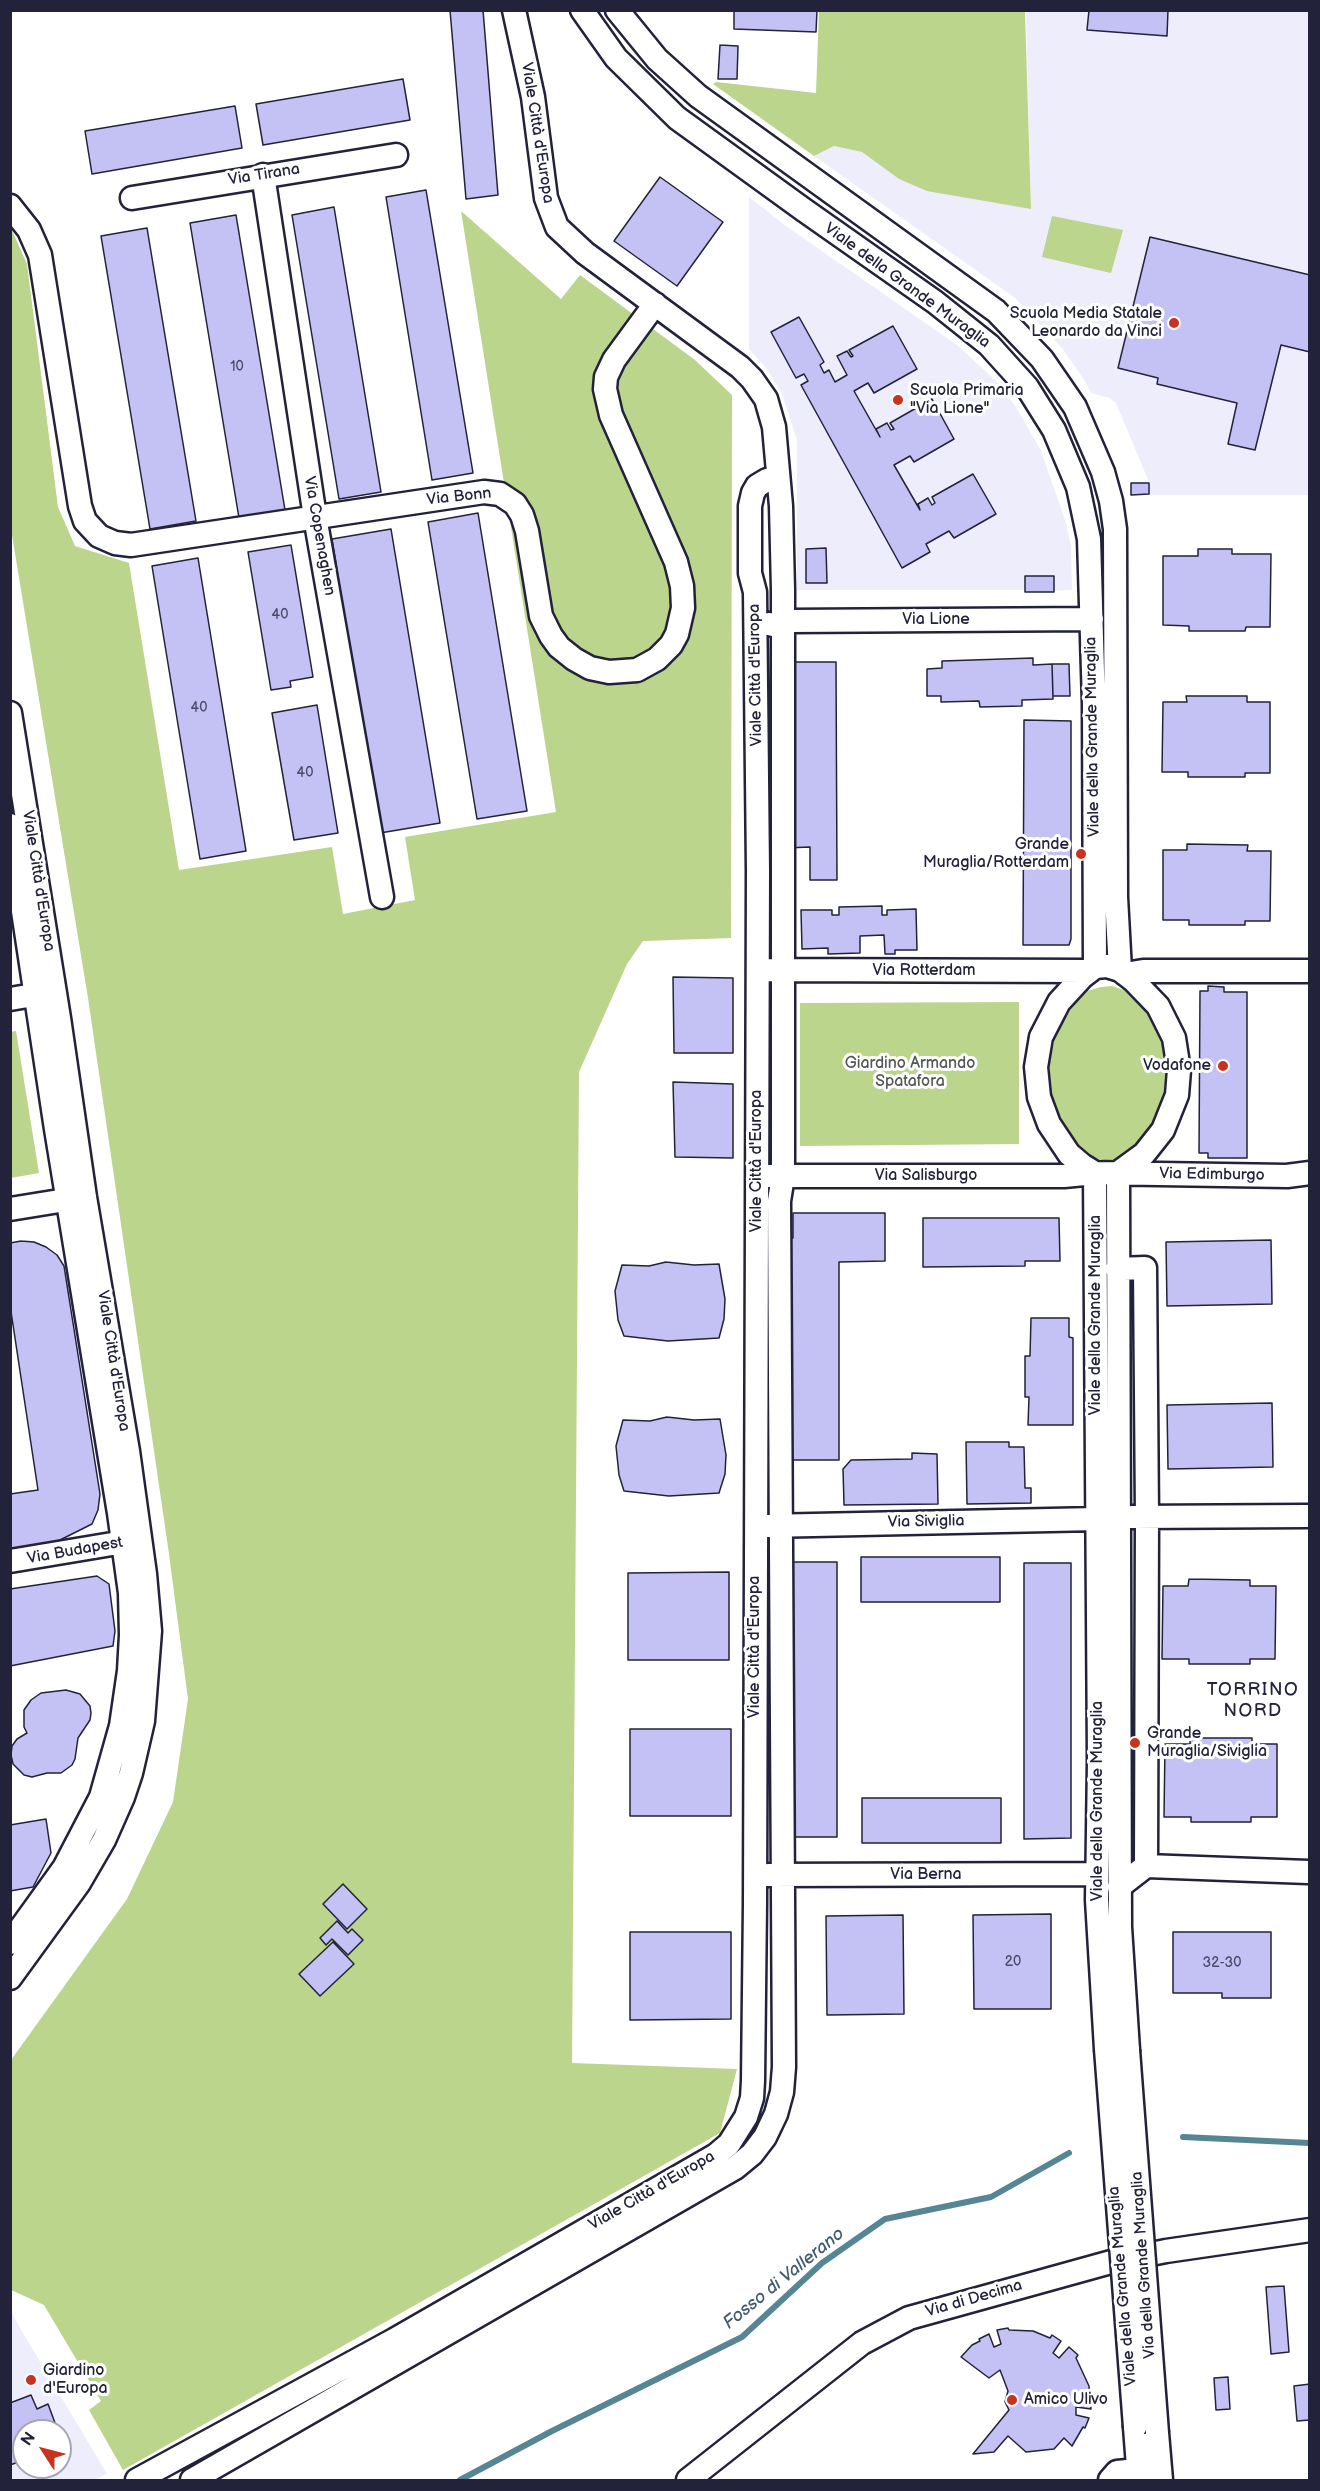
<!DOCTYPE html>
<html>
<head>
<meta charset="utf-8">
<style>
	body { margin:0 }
	#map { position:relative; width:1320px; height:2491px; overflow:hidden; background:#fff; font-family:"Balsamiq Sans",sans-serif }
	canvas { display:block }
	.frame { position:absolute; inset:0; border:12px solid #22223b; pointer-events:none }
	.north { position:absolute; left:12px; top:2419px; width:60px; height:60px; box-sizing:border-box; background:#fff; border:2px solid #a7a7b1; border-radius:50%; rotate:306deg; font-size:16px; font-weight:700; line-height:24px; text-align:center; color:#22223b }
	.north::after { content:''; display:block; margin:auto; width:21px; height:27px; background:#c8321e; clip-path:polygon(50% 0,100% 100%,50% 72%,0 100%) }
</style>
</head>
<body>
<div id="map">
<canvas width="1320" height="2491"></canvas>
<div class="frame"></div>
<div class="north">N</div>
</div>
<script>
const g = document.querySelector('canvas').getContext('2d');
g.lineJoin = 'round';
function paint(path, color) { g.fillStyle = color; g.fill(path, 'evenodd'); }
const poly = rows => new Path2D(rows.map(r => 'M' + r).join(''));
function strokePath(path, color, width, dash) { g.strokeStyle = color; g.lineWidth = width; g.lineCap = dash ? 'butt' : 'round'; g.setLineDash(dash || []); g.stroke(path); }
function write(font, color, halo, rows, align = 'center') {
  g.font = font + ' "Balsamiq Sans",sans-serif'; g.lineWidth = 6; g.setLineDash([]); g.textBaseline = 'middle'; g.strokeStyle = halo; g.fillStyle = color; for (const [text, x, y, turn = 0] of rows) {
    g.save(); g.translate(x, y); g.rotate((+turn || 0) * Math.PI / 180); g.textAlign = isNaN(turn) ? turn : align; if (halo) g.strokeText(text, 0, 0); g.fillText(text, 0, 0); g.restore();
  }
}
paint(poly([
	[1026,11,1309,11,1309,495,1131,495,1131,483,1149,482,1116,403,1110,398,1091,393,1085,381,1062,348,1014,297,814,156,834,146,862,152,899,179,1031,209],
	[749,197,786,226,957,345,996,381,1016,407,1041,451,1065,520,1071,546,1072,590,1025,592,1024,590,797,590,797,440,782,394,767,369,749,349],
	[10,2309,20,2328,107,2474,94,2480,11,2480],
	[24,2431,60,2431,60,2467,24,2467]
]), '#ededfc');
paint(poly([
	[819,11,1025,11,1031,209,927,191,899,179,862,152,834,146,814,156,713,84,716,82,816,93],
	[461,211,561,299,580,275,695,360,732,395,731,938,643,941,627,964,579,1072,572,2063,737,2069,720,2133,123,2470,89,2410,101,2401,44,2305,11,2290,11,2060,127,1899,173,1802,188,1699,168,1547,88,998,11,529,10,226,27,264,58,507,75,546,129,563,179,870,332,847,343,914,415,900,405,837,556,812],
	[1052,216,1123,230,1111,273,1042,257],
	[1112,986,1127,991,1149,1012,1165,1044,1168,1074,1167,1093,1162,1109,1142,1143,1119,1159,1105,1160,1093,1158,1071,1141,1055,1111,1050,1092,1049,1066,1055,1036,1075,1002,1087,991,1101,987],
	[1019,1002,1019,1144,800,1146,800,1003],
	[16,1031,39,1173,11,1178,10,1032]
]), '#bbd58c');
strokePath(poly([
	[1183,2137,1310,2143],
	[460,2480,552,2431,742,2337,822,2263,885,2219,991,2197,1069,2153]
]), '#568694', 6);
const building = poly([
	[450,10,483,10,498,195,466,199,450,10],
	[734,10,817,10,816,32,734,29,734,10],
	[1089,10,1168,10,1167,36,1087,30,1089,10],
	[720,45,738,46,737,79,718,79,720,45],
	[403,79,410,120,263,145,256,104,403,79],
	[235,106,242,148,92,174,85,131,235,106],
	[660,177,723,222,677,286,614,241,660,177],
	[426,190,473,473,432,480,386,197,426,190],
	[334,207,381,492,339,499,292,215,334,207],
	[236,215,285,510,239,518,190,223,236,215],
	[147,228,196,521,150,529,101,236,147,228],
	[1150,237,1310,275,1310,352,1281,345,1255,450,1228,444,1237,403,1157,384,1158,378,1118,368,1150,237],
	[799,317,824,362,820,365,824,373,829,370,835,382,847,375,837,356,847,351,851,357,853,356,849,350,893,326,917,369,874,393,868,383,854,391,880,437,876,429,887,423,891,430,894,429,890,423,932,399,954,439,914,462,910,456,894,465,920,510,918,504,928,498,932,505,935,503,932,497,973,474,996,514,954,538,949,531,926,544,930,552,902,568,801,385,808,381,804,374,796,378,771,332,799,317],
	[1131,483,1149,483,1149,494,1131,495,1131,483],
	[478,513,527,811,477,819,428,522,478,513],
	[391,529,440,823,380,833,332,539,391,529],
	[291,545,313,677,290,681,291,687,271,690,248,552,291,545],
	[826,548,827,583,806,583,806,549,826,548],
	[1198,549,1232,549,1232,554,1271,554,1270,627,1246,627,1245,631,1189,631,1189,626,1163,625,1163,556,1198,556,1198,549],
	[198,558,246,851,200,859,152,566,198,558],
	[1025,576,1054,576,1054,592,1025,592,1025,576],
	[1033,658,1033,665,1052,664,1053,699,1022,700,1022,706,980,707,979,701,941,702,941,696,927,696,927,669,942,668,942,661,1033,658],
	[784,662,836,662,837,880,810,880,810,847,785,848,784,662],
	[1052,664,1069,664,1070,696,1053,696,1052,664],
	[1186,696,1247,696,1247,702,1270,702,1270,773,1245,773,1245,777,1188,777,1188,772,1162,772,1163,702,1187,702,1186,696],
	[317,705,338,833,294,840,272,713,317,705],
	[1024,720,1071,721,1071,939,1069,945,1023,945,1024,720],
	[1187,844,1248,845,1247,851,1271,851,1270,921,1245,921,1245,925,1189,925,1189,920,1163,920,1163,850,1187,850,1187,844],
	[882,906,882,915,887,915,887,910,916,909,917,950,895,950,895,954,885,954,884,935,860,936,860,953,828,954,828,948,802,949,801,910,832,910,832,915,839,915,839,907,882,906],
	[673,977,733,978,733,1053,674,1053,673,977],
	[1208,986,1224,987,1224,992,1247,992,1247,1158,1208,1158,1208,1153,1199,1153,1200,991,1208,991,1208,986],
	[673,1082,733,1084,733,1158,675,1157,673,1082],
	[793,1213,885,1213,885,1261,839,1262,839,1460,789,1460,788,1238,793,1238,793,1213],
	[923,1218,1059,1218,1060,1261,1025,1261,1025,1266,923,1267,923,1218],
	[1271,1240,1272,1304,1167,1306,1166,1242,1271,1240],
	[21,1241,34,1242,46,1247,57,1255,64,1266,100,1494,98,1510,92,1524,52,1544,10,1550,10,1494,38,1490,10,1305,10,1243,21,1241],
	[666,1262,694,1265,719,1264,725,1299,724,1319,719,1338,668,1341,624,1336,618,1320,615,1291,622,1265,649,1266,666,1262],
	[1031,1318,1069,1318,1069,1337,1073,1338,1073,1425,1028,1425,1029,1397,1025,1397,1025,1356,1030,1356,1031,1318],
	[1272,1403,1273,1467,1168,1469,1167,1405,1272,1403],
	[667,1417,694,1420,720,1419,726,1455,725,1474,719,1493,669,1496,624,1491,619,1475,616,1446,623,1420,650,1421,667,1417],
	[966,1442,1009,1442,1009,1447,1024,1447,1025,1488,1031,1488,1031,1503,967,1504,966,1442],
	[912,1453,937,1454,938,1504,844,1505,843,1469,851,1460,912,1459,912,1453],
	[861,1557,1000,1557,1000,1602,861,1602,861,1557],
	[790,1562,837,1562,837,1837,793,1837,790,1562],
	[1024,1563,1071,1563,1071,1838,1024,1839,1024,1563],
	[729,1572,729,1660,628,1660,628,1573,729,1572],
	[97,1576,109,1584,115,1631,113,1646,10,1666,10,1589,97,1576],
	[1189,1579,1250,1580,1250,1586,1276,1586,1275,1659,1250,1659,1250,1664,1189,1664,1189,1659,1162,1659,1163,1586,1188,1586,1189,1579],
	[66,1690,80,1694,90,1706,91,1713,90,1720,78,1738,75,1759,72,1765,61,1773,47,1773,32,1777,24,1775,13,1764,11,1755,12,1746,17,1739,27,1733,24,1727,24,1710,31,1700,41,1693,66,1690],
	[630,1729,731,1729,731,1816,630,1816,630,1729],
	[1190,1738,1252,1738,1252,1744,1277,1744,1277,1817,1251,1817,1251,1822,1191,1822,1191,1817,1164,1817,1165,1744,1190,1744,1190,1738],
	[862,1798,1001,1798,1001,1843,862,1843,862,1798],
	[46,1819,51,1853,33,1887,10,1891,10,1825,46,1819],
	[343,1884,367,1909,347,1929,323,1904,343,1884],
	[1051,1914,1051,2009,974,2009,973,1915,1051,1914],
	[903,1915,904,2014,827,2015,826,1916,903,1915],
	[337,1921,348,1933,352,1929,363,1940,348,1955,332,1939,326,1945,320,1938,337,1921],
	[630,1932,731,1932,731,2019,630,2020,630,1932],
	[1173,1932,1271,1932,1271,1998,1222,1998,1222,1993,1173,1993,1173,1932],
	[333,1942,354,1964,320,1996,299,1974,333,1942],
	[1284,2286,1289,2352,1271,2354,1266,2287,1284,2286],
	[1008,2328,1009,2330,1033,2331,1050,2338,1052,2335,1061,2341,1053,2353,1059,2358,1069,2347,1078,2355,1076,2358,1089,2386,1091,2409,1076,2407,1076,2415,1089,2418,1085,2428,1083,2427,1072,2446,1064,2438,1054,2449,1026,2452,1008,2436,994,2452,973,2454,1009,2410,1005,2402,1008,2391,1000,2370,989,2378,961,2357,972,2345,980,2341,979,2339,989,2334,994,2347,1001,2344,997,2330,1008,2328],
	[1228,2377,1230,2409,1216,2410,1214,2378,1228,2377],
	[1310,2384,1310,2420,1297,2421,1294,2386,1310,2384],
	[31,2395,37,2409,48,2404,58,2431,24,2431,24,2460,10,2465,10,2403,31,2395],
	[60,2436,68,2458,60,2461,60,2436]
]);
paint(building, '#c4c2f5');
strokePath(building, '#22223b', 1.5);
const minor = poly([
	[582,10,616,58,677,118,804,210,935,302,989,345,1027,387,1054,430,1078,487,1089,539,1094,704,1095,967],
	[617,10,657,59,698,96,996,311,1042,359,1075,407,1103,472,1111,501,1115,529,1116,897,1120,970],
	[263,175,315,517,382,897],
	[132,198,396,155],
	[10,206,29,230,40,255,80,506,85,521,99,536,115,543,131,545,484,492,500,494,515,504,522,515,527,531,541,616,551,636,559,647,574,659,590,668,609,672,637,670,657,659,671,645,677,634,683,608,682,586,676,562,611,415,605,389,606,377,614,360,655,304],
	[769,624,782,627,790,621,1092,619],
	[10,713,59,1018,85,1197,128,1451,145,1574,150,1631,143,1721,131,1773,123,1797,104,1840,79,1883,10,1978],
	[10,825,56,1129,119,1513,130,1593,131,1635,129,1671,121,1726,101,1797,64,1868,10,1943],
	[767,970,1089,971],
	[1125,974,1143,971,1310,971],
	[10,999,51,992],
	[1095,1173,1099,1761,1097,1900,1106,2049],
	[1095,1173,1082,1165,1069,1154,1049,1124,1039,1097,1036,1067,1041,1037,1059,1002,1082,977,1095,967,1107,966,1120,970,1133,980,1158,1006,1174,1038,1179,1070,1177,1095,1163,1130,1144,1154,1118,1173],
	[1118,1173,1120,1927,1128,2050],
	[768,1176,1064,1176,1095,1173,1287,1176,1310,1173],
	[10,1209,84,1197],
	[1117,1269,1145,1268,1147,1517,1146,1866,1119,1887],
	[1132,1517,1307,1516],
	[766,1526,1097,1519],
	[10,1561,136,1540],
	[1146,1866,1308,1872],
	[768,1875,1097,1874],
	[1135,2427,1139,2480],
	[1157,2433,1161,2480],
	[137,2480,394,2340,716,2155,729,2144,746,2117,752,2098,753,2081,755,1904,758,871,755,592,750,573,750,506,753,493,757,486,767,480,777,478],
	[192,2480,735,2168,752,2154,765,2137,776,2114,782,2092,784,2067,779,1201,783,1176,783,590,781,506,774,427,766,399,752,379,740,367,585,253,557,227,546,198,533,97,514,10],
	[688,2480,862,2343,909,2318,1111,2262,1166,2251,1310,2230],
	[1110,2480,1117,2472,1138,2470]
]);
strokePath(minor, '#22223b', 27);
strokePath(minor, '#fff', 22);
const minorBridge = poly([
	[1106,2049,1135,2427],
	[1128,2050,1157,2433]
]);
strokePath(minorBridge, '#22223b', 27, []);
strokePath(minorBridge, '#fff', 22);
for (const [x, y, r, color] of [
	[1174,323,6,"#c8321e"],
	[898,400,6,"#c8321e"],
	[1081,854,6,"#c8321e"],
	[1223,1066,6,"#c8321e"],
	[1135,1743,6,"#c8321e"],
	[31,2380,6,"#c8321e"],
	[1012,2400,6,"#c8321e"]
]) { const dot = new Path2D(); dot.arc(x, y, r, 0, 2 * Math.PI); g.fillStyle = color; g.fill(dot); strokePath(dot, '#fff', 2); }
write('14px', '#4a4a6a', null, [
	["10",237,367],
	["40",280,615],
	["40",199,708],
	["40",305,773],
	["20",1013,1962],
	["32-30",1222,1963]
]);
write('16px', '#22223b', '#fff', [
	["Viale Città d'Europa",537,133,81],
	["Via Tirana",264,175,-9],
	["Viale della Grande Muraglia",907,286,36],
	["Via Bonn",459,497,-6],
	["Via Copenaghen",319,536,80],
	["Via Lione",936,620],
	["Viale Città d'Europa",756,675,-91],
	["Viale della Grande Muraglia",1093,737,-91],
	["Viale Città d'Europa",38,881,81],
	["Via Rotterdam",924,971],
	["Viale Città d'Europa",757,1161,-90],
	["Via Edimburgo",1212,1175,1],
	["Via Salisburgo",926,1176],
	["Viale della Grande Muraglia",1096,1315,-90],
	["Viale Città d'Europa",113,1361,81],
	["Via Siviglia",926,1522,-1],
	["Via Budapest",75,1551,-10],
	["Viale Città d'Europa",755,1647,-90],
	["Viale della Grande Muraglia",1098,1801,-90],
	["Via Berna",926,1875],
	["Viale Città d'Europa",652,2191,-30],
	["Via della Grande Muraglia",1144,2265,-94],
	["Viale della Grande Muraglia",1123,2286,-95],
	["Via di Decima",974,2299,-16]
]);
write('16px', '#22223b', '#fff', [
	["Scuola Media Statale",1162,314,"right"],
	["Leonardo da Vinci",1162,332,"right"],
	["Scuola Primaria",910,391],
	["\"Via Lione\"",910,409],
	["Grande",1069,845,"right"],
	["Muraglia/Rotterdam",1069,863,"right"],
	["Vodafone",1211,1066,"right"],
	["Grande",1147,1734],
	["Muraglia/Siviglia",1147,1752],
	["Giardino",43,2371],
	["d'Europa",43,2389],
	["Amico Ulivo",1024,2400]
], 'left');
write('16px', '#505853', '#fff', [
	["Giardino Armando",910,1064],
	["Spatafora",910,1082]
]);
g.letterSpacing = '1.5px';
write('18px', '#22223b', '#fff', [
	["TORRINO",1253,1690],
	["NORD",1253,1711]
]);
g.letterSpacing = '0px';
write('italic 18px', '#405c6f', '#fff', [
	["Fosso di Vallerano",784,2279,-39]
]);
</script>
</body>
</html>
